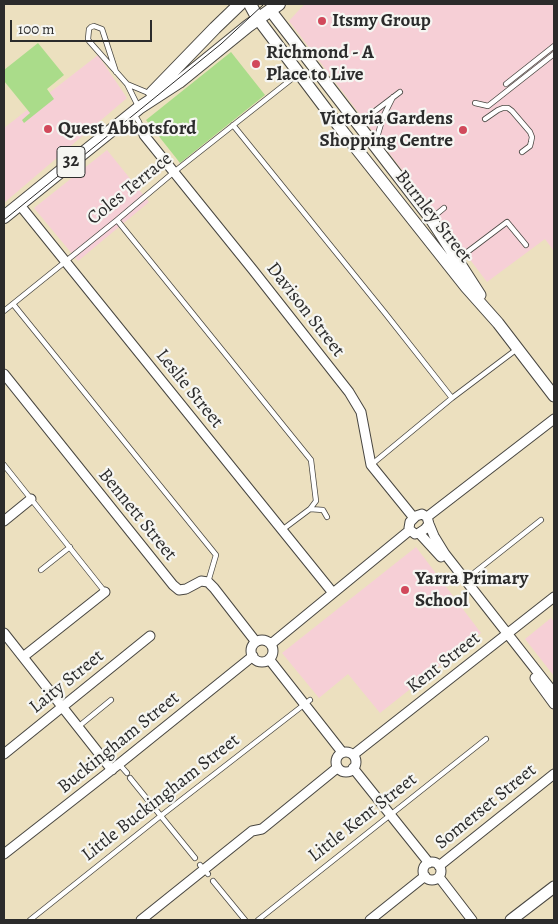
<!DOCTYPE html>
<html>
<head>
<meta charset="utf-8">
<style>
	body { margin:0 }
	#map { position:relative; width:558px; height:924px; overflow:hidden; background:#ece0bf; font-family:Alegreya,serif }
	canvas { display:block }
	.frame { position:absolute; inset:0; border:5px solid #2b2b2b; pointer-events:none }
	.scale { position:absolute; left:10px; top:20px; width:142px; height:22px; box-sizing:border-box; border:2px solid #2b2b2b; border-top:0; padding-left:6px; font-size:15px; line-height:18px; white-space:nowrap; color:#2b2b2b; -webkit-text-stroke:4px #f6f6f2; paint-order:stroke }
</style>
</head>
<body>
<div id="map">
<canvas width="558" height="924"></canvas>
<div class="frame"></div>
<div class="scale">100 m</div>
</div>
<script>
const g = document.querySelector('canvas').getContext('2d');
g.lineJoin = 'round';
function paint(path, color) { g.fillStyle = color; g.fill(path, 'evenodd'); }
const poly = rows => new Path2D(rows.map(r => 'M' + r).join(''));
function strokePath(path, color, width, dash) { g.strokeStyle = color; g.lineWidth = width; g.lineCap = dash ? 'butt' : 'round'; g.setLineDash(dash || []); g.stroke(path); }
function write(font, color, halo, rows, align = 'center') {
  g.font = font + ' Alegreya,serif'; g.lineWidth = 4.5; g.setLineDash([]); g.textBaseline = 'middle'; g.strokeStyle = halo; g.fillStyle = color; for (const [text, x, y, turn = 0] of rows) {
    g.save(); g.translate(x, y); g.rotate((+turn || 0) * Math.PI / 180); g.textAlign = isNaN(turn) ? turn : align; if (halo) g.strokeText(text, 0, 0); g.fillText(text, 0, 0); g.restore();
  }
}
paint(poly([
	[305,4,554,4,554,251,545,239,487,282,289,21,298,11],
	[98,55,127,98,4,203,4,128],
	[107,150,149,202,78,261,34,208],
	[416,547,481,633,380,713,348,674,319,698,282,653],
	[551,618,554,622,554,676,525,639]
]), '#f6cfd6');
paint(poly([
	[38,43,64,75,47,89,54,99,24,123,22,120,30,113,4,81,4,70],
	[231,52,265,95,180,163,146,120]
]), '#aadc8a');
const lane = poly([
	[116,72,102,29,94,26,91,27,89,29,88,39,89,41,127,84,139,108],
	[127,84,151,94],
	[506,84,554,46],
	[475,103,488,106,554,54],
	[134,114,139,122,144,135],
	[485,119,498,110,503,108,508,108,512,111,530,132,532,137,531,142,530,146,522,152],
	[125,121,132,128,144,135],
	[358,124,400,92],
	[233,125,385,313,452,398,371,465],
	[378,145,378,134,383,117,393,97],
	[432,218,444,208],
	[117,220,311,460,316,501,310,509,282,530],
	[458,259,507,222,526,245],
	[13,304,216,555,208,582],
	[4,311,117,220,174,172,298,74],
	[452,398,517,349],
	[4,465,105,592],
	[310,509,323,510,327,517],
	[41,570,70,547],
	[465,580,541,520],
	[78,727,111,700],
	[119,764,127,773],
	[130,778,195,858],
	[200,865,208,874],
	[213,881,245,920],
	[30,920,158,818,310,700],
	[258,920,486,739]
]);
const street = poly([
	[144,135,253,270,349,392,361,412,371,465,414,518],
	[19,204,333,593],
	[4,374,173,585,179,590,186,589,201,581,208,582,214,588,256,642],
	[427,517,554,419],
	[4,521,31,499],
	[429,524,425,529,419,533,415,534,410,530,409,528,410,522,416,516,422,514,427,517,429,524,434,536,445,554,554,693],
	[419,533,441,557],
	[4,633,112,770],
	'251 651a11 11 0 1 1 22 0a11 11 0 1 1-22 0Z',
	[271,644,410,530],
	[23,657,105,592],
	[269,659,342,752],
	[535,678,554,704],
	'336 762a10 10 0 1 1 20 0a10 10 0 1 1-20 0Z',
	[4,754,150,636],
	[353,755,554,597],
	[353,768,429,863],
	[4,854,119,764,253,656],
	'423 871a9 9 0 1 1 18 0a9 9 0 1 1-18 0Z',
	[439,866,554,774],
	[439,877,472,920],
	[141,920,252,831,262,829,337,768],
	[370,920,425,876]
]);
const secondary = poly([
	[270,10,431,219,480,295],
	[258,19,344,133,466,287,498,323,554,396],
	[511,920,554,887]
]);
const primary = poly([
	[250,4,258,19],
	[152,93,215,28,240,4],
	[4,217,139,108,179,82,248,26,279,4]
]);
strokePath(lane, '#484641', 6);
strokePath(street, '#484641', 11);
strokePath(secondary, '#484641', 13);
strokePath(primary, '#484641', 14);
strokePath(lane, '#fff', 4.5);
strokePath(street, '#fff', 9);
strokePath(secondary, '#fff', 11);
strokePath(primary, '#fff', 12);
strokePath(poly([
	[4,220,221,44,264,4]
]), '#2b2b2b', 1);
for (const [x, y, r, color] of [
	[322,21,5,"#d1495b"],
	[256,64,5,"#d1495b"],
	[48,129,5,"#d1495b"],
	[463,130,5,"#d1495b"],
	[405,590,5,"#d1495b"]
]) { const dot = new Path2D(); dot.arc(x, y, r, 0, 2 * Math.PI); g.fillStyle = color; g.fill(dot); strokePath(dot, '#f6f6f2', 2); }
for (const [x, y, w] of [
	[71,162,28]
]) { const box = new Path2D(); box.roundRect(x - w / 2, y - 15.5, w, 31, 4); g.fillStyle = '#f6f6f2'; g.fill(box); strokePath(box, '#2b2b2b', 1); }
write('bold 18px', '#2b2b2b', null, [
	["32",71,162]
]);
write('bold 19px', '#2b2b2b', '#f6f6f2', [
	["Itsmy Group",332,21],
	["Richmond - A",266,53],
	["Place to Live",266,75],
	["Victoria Gardens",453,119,"right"],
	["Shopping Centre",453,141,"right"],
	["Quest Abbotsford",58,129],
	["Yarra Primary",415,579],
	["School",415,601]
], 'left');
write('19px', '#2b2b2b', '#f6f6f2', [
	["Coles Terrace",130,189,-39],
	["Burnley Street",433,217,52],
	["Davison Street",305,310,52],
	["Leslie Street",189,389,51],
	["Bennett Street",137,515,51],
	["Kent Street",444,663,-38],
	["Laity Street",67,682,-39],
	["Buckingham Street",119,743,-39],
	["Little Buckingham Street",161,798,-38],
	["Somerset Street",486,807,-39],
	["Little Kent Street",363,818,-38]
]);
</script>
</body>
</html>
